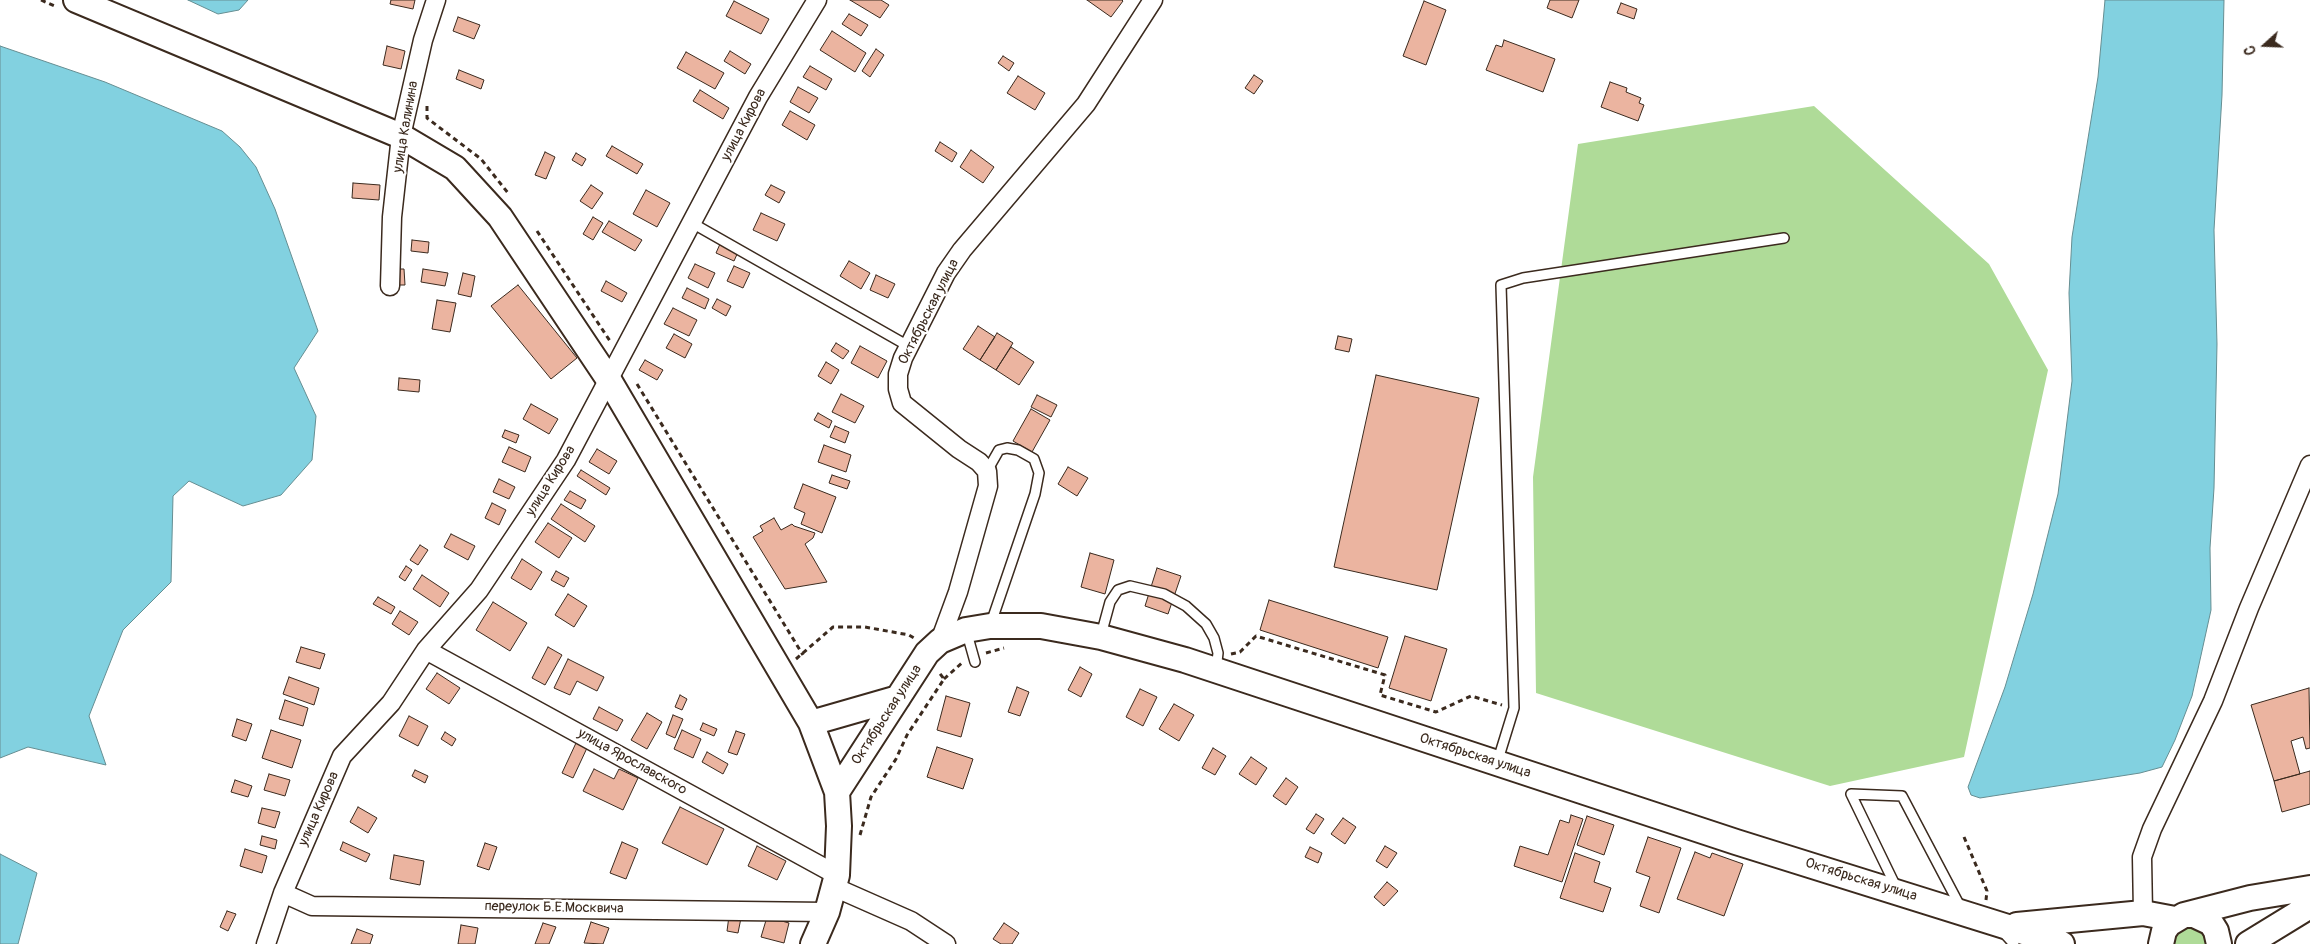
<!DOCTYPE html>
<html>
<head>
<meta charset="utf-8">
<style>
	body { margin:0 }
	#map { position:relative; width:2310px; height:944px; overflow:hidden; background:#fff; font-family:Pangolin,sans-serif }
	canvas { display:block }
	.north { position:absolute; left:2240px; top:20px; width:50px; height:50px; -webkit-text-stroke:4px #fff; paint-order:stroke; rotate:250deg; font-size:14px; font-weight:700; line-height:20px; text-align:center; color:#3b2a1e }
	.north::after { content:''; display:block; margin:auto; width:18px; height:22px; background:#3b2a1e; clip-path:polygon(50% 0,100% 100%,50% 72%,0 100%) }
</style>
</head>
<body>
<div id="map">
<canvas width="2310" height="944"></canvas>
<div class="north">С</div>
</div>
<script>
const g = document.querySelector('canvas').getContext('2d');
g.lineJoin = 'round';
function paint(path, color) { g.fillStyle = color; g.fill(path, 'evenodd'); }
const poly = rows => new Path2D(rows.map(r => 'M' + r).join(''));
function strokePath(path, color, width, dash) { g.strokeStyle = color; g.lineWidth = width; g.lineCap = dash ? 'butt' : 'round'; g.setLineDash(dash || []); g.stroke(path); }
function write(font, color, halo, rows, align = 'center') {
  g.font = font + ' Pangolin,sans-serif'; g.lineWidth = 4.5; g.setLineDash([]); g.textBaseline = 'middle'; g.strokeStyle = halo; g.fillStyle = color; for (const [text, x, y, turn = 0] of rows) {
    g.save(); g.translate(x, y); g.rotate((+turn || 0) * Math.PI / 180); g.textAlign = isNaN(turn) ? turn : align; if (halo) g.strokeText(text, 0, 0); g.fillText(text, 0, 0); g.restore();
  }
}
paint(poly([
	[1814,106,1989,264,2048,370,1964,757,1830,786,1536,693,1533,477,1578,144],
	[2189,926,2195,927,2205,934,2209,944,2171,944,2177,931]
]), '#afdb98');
const water = poly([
	[188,0,248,0,239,10,218,14,188,0],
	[2105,0,2224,0,2222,95,2214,230,2217,344,2214,488,2210,548,2211,610,2192,696,2175,740,2162,767,2140,773,1980,798,1971,795,1968,787,2005,687,2033,594,2058,494,2072,381,2069,293,2072,237,2098,77,2105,0],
	[0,46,105,82,222,131,240,147,256,167,275,209,318,331,294,368,316,416,312,460,281,495,243,506,189,481,173,496,171,582,123,630,89,716,106,765,28,747,0,758,0,46],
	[0,854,37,873,18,944,0,944,0,854]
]);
paint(water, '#82d1e0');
strokePath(water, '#668e92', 1);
const building = poly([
	[391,0,415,0,413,9,390,4,391,0],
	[850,0,881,0,889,5,880,18,850,0],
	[1087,0,1122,0,1123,1,1111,17,1087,0],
	[1550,0,1579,0,1572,18,1547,8,1550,0],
	[734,1,769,19,761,34,726,16,734,1],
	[1424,1,1446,10,1426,65,1403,56,1424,1],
	[1621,3,1637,9,1634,19,1617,13,1621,3],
	[849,14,868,25,861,36,842,24,849,14],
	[458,17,480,25,474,39,453,31,458,17],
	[832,31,866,53,855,72,820,50,832,31],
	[1504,40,1555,59,1543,92,1486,70,1496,45,1502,47,1504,40],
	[387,46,405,51,401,69,383,65,387,46],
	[876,49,884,55,870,77,862,71,876,49],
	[730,51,751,64,745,74,724,61,730,51],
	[686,52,724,73,715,89,677,68,686,52],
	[1003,56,1014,63,1009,71,998,63,1003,56],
	[810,66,832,79,826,90,803,77,810,66],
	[459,70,484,80,481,89,456,79,459,70],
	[1254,75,1263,81,1254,94,1245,88,1254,75],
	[1018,76,1045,93,1035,110,1007,93,1018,76],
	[1610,82,1627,88,1626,92,1641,98,1639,103,1644,105,1638,121,1601,107,1610,82],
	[798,87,818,98,809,113,790,102,798,87],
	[700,90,729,108,723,119,693,101,700,90],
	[790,111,815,125,807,140,782,125,790,111],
	[940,142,957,153,952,162,935,151,940,142],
	[612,146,643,164,637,174,606,156,612,146],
	[971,150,994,167,983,183,960,167,971,150],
	[545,152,555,157,546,179,535,175,545,152],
	[576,153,586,159,582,166,572,160,576,153],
	[353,183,380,185,379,200,352,198,353,183],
	[591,185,603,193,592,209,580,201,591,185],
	[771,185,785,192,779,203,765,195,771,185],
	[646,190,670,203,657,227,633,214,646,190],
	[761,213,785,224,777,241,753,230,761,213],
	[593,217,603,223,593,240,583,234,593,217],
	[609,221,642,240,635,251,602,232,609,221],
	[412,240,429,242,428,253,411,251,412,240],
	[720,244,738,252,734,261,716,253,720,244],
	[849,261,870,273,861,289,840,276,849,261],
	[695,264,715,273,708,288,688,278,695,264],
	[734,266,750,273,743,288,727,281,734,266],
	[396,269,404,269,405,285,397,285,396,269],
	[423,269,448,273,445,286,421,282,423,269],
	[463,273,475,276,471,297,458,294,463,273],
	[876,275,895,284,888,298,870,290,876,275],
	[606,281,627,293,622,302,601,291,606,281],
	[518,285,577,358,551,379,491,306,518,285],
	[687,288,709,299,705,309,682,298,687,288],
	[717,299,731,306,726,316,712,308,717,299],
	[437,300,456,303,450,332,432,329,437,300],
	[673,308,697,320,689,336,664,324,673,308],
	[978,326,995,337,980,360,963,349,978,326],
	[997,333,1013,343,996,370,980,360,997,333],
	[674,334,692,344,685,358,666,348,674,334],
	[1338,336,1352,339,1349,352,1335,349,1338,336],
	[836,343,849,351,843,359,831,351,836,343],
	[860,346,887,361,878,378,851,363,860,346],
	[1011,347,1034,362,1019,385,996,370,1011,347],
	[645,360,663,370,657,380,639,370,645,360],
	[826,362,839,370,831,384,818,376,826,362],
	[1376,375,1479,398,1437,590,1334,567,1376,375],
	[399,378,420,380,419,392,398,390,399,378],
	[841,394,864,406,855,423,832,412,841,394],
	[1037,395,1057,405,1051,417,1031,407,1037,395],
	[531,404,558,419,549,434,523,419,531,404],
	[1031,409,1050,420,1032,452,1013,441,1031,409],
	[818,413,832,421,829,428,814,420,818,413],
	[835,426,849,432,845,443,830,437,835,426],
	[505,430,519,435,516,443,502,437,505,430],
	[824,445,851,455,846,472,818,462,824,445],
	[509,447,531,457,525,472,502,462,509,447],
	[597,449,617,461,609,474,589,462,597,449],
	[1068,467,1088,478,1077,496,1058,484,1068,467],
	[581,470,610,488,606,495,577,476,581,470],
	[832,475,850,481,847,489,829,483,832,475],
	[499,479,515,487,509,499,493,492,499,479],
	[803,484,836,497,822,533,801,524,805,513,794,508,803,484],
	[570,491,586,500,581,509,564,500,570,491],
	[492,503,506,510,499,525,485,518,492,503],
	[561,504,595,526,585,542,551,519,561,504],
	[774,518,781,530,792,524,794,526,815,533,813,538,805,544,827,582,785,589,753,537,763,531,760,526,774,518],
	[548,523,572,538,559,558,535,542,548,523],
	[451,534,475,546,468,560,444,547,451,534],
	[420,545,428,550,418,565,410,560,420,545],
	[1090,553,1114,560,1105,594,1081,587,1090,553],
	[522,559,542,572,531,590,511,578,522,559],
	[406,566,412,570,405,581,399,577,406,566],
	[1157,568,1181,576,1168,614,1145,606,1157,568],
	[556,571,569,578,564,587,551,580,556,571],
	[422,575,449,593,440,607,413,589,422,575],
	[568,594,587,606,574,627,555,615,568,594],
	[378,597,395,607,391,614,373,604,378,597],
	[1269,600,1388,637,1378,668,1260,630,1269,600],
	[493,602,527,623,510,651,476,630,493,602],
	[400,611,418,622,409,635,392,624,400,611],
	[1405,636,1447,649,1431,701,1389,688,1405,636],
	[301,647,325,654,320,669,296,662,301,647],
	[548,647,562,655,545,685,532,678,548,647],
	[568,659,604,677,597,691,577,681,570,695,554,688,568,659],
	[1080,667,1092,674,1081,697,1068,690,1080,667],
	[437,673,460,688,449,704,426,689,437,673],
	[289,677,319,688,314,705,283,694,289,677],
	[1017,687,1029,692,1020,716,1008,712,1017,687],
	[2309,688,2310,748,2306,749,2303,737,2291,741,2300,774,2274,781,2251,705,2309,688],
	[1140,689,1157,697,1143,726,1126,717,1140,689],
	[680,695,687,699,682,710,675,707,680,695],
	[946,696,970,703,961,737,937,730,946,696],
	[285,700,308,708,303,726,279,719,285,700],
	[1174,704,1194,715,1179,741,1159,729,1174,704],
	[599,707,623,720,617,731,593,719,599,707],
	[647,713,662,722,647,749,631,740,647,713],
	[673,715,683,719,675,738,666,734,673,715],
	[409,716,428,726,418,746,399,736,409,716],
	[237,719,252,724,246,741,232,736,237,719],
	[703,723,717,729,714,736,700,730,703,723],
	[271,730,301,740,292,768,262,758,271,730],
	[682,730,701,739,693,758,674,749,682,730],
	[736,731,745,734,737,755,728,752,736,731],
	[445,732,456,739,452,746,441,739,445,732],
	[576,743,587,748,573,778,562,773,576,743],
	[937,747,973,759,963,789,927,777,937,747],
	[1213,748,1226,756,1215,775,1202,768,1213,748],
	[707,752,728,764,723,774,702,762,707,752],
	[1251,757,1267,768,1256,785,1239,774,1251,757],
	[594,769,614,779,619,769,638,778,623,810,583,791,594,769],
	[415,770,428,776,425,783,412,776,415,770],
	[2310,771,2310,804,2282,812,2274,781,2310,771],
	[269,774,290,780,285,796,264,790,269,774],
	[1286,778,1298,787,1286,805,1273,796,1286,778],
	[235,780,252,786,248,797,231,792,235,780],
	[358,807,377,818,368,833,350,822,358,807],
	[680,807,724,829,707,865,662,843,680,807],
	[262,808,280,812,275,828,258,823,262,808],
	[1316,814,1324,819,1314,834,1306,829,1316,814],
	[1571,815,1583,819,1562,882,1514,866,1520,846,1548,855,1560,820,1569,823,1571,815],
	[1587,816,1614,825,1604,855,1577,845,1587,816],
	[1343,818,1356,827,1345,844,1331,834,1343,818],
	[262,836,277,840,275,849,260,845,262,836],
	[1648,837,1681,848,1659,913,1640,906,1650,877,1636,872,1648,837],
	[343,842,370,854,366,862,340,850,343,842],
	[622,842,638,849,626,879,610,873,622,842],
	[485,843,497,847,489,870,477,866,485,843],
	[757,846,786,861,777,880,748,866,757,846],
	[1385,846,1397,853,1387,868,1376,861,1385,846],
	[1310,847,1322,853,1318,863,1305,857,1310,847],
	[245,849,267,856,262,873,240,866,245,849],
	[1695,852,1710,858,1712,853,1743,864,1724,916,1677,899,1695,852],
	[1575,853,1600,862,1594,882,1611,888,1603,912,1560,898,1575,853],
	[394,855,424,861,420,885,390,879,394,855],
	[1387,882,1398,891,1384,906,1374,897,1387,882],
	[227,911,236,914,228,931,220,927,227,911],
	[729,916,741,918,738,933,727,931,729,916],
	[767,917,789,923,784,943,761,937,767,917],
	[591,922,609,928,603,944,584,943,591,922],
	[543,923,556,927,549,944,535,944,543,923],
	[1004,923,1019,933,1012,944,1001,944,993,939,1004,923],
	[461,925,478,928,475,944,458,944,461,925],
	[357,929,373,935,370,944,351,944,357,929]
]);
paint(building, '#ebb4a0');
strokePath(building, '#3b2a1e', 1);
const lane = poly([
	[692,223,910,347],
	[987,471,999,450,1007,448,1018,450,1034,459,1039,473,1035,494,990,626],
	[966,630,975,662],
	[1101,635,1110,602,1118,590,1130,586,1164,594,1186,606,1206,624,1214,638,1218,653,1216,670],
	[1497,763,1514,708,1501,285,1523,278,1784,238],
	[1897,889,1851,794,1902,796,1961,908],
	[2002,931,2014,944]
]);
const street = poly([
	[390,286,392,217,401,136,423,40,436,0],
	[940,641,958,592,988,486,987,471,979,462,959,449,902,403,898,389,898,374,903,358,946,273,962,250,1086,104,1153,0],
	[426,650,837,875],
	[834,887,911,921,946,944],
	[283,893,312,906,827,912],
	[2143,913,2142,857,2152,829,2213,701,2249,608,2310,465],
	[266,944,283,893,342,756,391,703,426,650,479,590,566,460,758,97,817,0]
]);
const secondary = poly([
	[76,0,401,136,455,168,500,217,609,380,811,723,837,792,839,826,837,875,827,912,813,944],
	[811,723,898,698],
	[837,792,927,653,940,641,966,630,990,626,1041,626,1101,637,1185,660,1736,842,2062,944],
	[2184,915,2250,898,2310,888],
	[2017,925,2143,913,2175,919],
	[2161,944,2164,931,2169,924,2184,915,2194,915,2211,923,2216,931,2219,944],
	[2248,944,2310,906]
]);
strokePath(lane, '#3b2a1e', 12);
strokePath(street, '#3b2a1e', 21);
strokePath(secondary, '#3b2a1e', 28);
strokePath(poly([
	[41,0,57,7],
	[427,106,427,118,481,159,508,193],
	[537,231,610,341],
	[637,384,803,655],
	[986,653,1004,648],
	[1231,654,1240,652,1256,636,1385,675,1380,695,1436,712,1471,696,1502,705],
	[796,659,833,627,865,627,909,635,914,638],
	[944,679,963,662],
	[860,835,871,797,896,759,907,735,944,679,938,671],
	[1964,837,1987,891,1986,900]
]), '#3b2a1e', 3, [5, 4]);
strokePath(lane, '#fff', 9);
strokePath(street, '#fff', 18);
strokePath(secondary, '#fff', 24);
write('14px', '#3b2a1e', '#fff', [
	["улица Кирова",744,125,-62],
	["улица Калинина",406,127,-80],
	["Октябрьская улица",929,312,-63],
	["улица Кирова",551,481,-58],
	["Октябрьская улица",887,715,-57],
	["Октябрьская улица",1475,756,18],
	["улица Ярославского",632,762,29],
	["улица Кирова",319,809,-66],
	["Октябрьская улица",1861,880,17],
	["переулок Б.Е.Москвича",554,908,1]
]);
</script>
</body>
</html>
